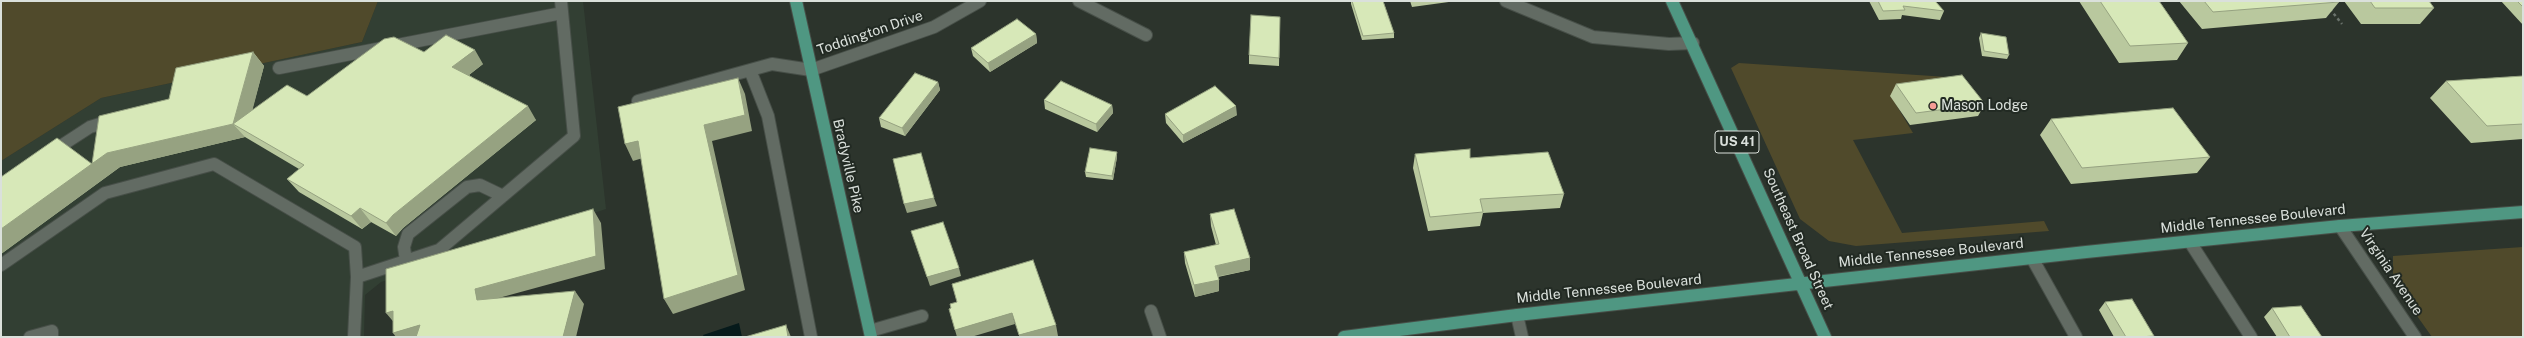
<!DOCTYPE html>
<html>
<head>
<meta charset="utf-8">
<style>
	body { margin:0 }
	#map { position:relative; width:2524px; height:338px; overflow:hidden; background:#2c342c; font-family:"Public Sans",sans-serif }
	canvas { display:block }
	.frame { position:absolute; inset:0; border:2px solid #dae0db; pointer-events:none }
</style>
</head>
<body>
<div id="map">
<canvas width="2524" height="338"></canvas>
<div class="frame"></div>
</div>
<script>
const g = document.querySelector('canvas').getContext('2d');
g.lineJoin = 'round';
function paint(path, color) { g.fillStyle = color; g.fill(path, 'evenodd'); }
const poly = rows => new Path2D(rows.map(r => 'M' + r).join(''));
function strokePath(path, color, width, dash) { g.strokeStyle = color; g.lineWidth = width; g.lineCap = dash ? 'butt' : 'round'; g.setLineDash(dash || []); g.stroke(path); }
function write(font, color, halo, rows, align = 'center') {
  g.font = font + ' "Public Sans",sans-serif'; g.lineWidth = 4; g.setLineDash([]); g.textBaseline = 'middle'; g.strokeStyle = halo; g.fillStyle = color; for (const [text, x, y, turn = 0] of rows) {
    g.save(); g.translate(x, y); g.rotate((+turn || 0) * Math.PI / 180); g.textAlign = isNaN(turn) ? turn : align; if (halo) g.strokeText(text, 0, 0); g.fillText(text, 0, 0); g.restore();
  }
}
paint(poly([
	[378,1,583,1,606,209,381,282,365,295,364,337,1,337,1,161,101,98,362,42]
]), '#323f33');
paint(poly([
	[1,1,378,1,362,42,101,98,1,161],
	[1739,63,1947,77,1955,87,1891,96,1913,133,1853,140,1902,233,2044,221,2049,231,1856,246,1829,241,1800,219,1731,68],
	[2523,247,2523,337,2432,337,2393,282,2393,256]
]), '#504a2b');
paint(poly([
	[739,323,742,337,704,337,703,335]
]), '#061a1b');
const minor = poly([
	[1079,1,1146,35],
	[1506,1,1593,37,1669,44,1693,43],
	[279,68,562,13],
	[750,70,768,116,811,337],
	[638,101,772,64,811,70,934,27,980,1],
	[50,153,90,127,113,120],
	[2340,226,2415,337],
	[2190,242,2251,337],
	[2032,258,2076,337],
	[406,261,404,247,408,234,467,187,480,185,503,196],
	[1,265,105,193,214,164,355,247,357,277,354,337],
	[357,277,439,250,574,136,561,1],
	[1151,311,1160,337],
	[1517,315,1522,337],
	[870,331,922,316],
	[30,337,52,331,52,337]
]);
const major = poly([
	[796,1,871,337],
	[1672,1,1825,337],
	[1344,337,1517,315,2086,252,2340,226,2523,212]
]);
strokePath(minor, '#474f48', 14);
strokePath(major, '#474f48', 14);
strokePath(poly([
	[2330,9,2342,24]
]), '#6b736c', 2.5, [3, 3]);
strokePath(minor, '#626b63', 12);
strokePath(major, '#4f9782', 12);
paint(poly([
	[1351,1,1383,1,1394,33,1394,38,1362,40,1351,4],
	[1410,1,1456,1,1412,7],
	[1869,1,1935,1,1944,11,1940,20,1902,15,1901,19,1879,20],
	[2079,1,2159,1,2188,43,2177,60,2119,63],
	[2179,1,2339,1,2339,2,2326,18,2202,29],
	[2344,1,2429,1,2434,8,2420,24,2361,24],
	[2501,1,2523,1,2523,25],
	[1280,17,1279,66,1249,64,1249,55],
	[1981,33,2009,55,2007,59,1982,56,1979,38],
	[1036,34,1037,43,990,72,973,56,971,48],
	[253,52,264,66,252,110,307,96,424,52,483,64,469,75,536,120,403,228,396,236,371,222,362,229,299,192,287,179,299,169,245,137,120,167,1,254,1,177,92,164,169,99],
	[2523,76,2523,139,2471,143,2430,98,2446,81],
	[938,82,940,90,905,136,881,127,879,118],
	[1896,84,1985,104,1978,116,1910,125,1890,96],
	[1044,100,1112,105,1113,113,1097,132,1045,109],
	[1165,114,1237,115,1183,143,1166,123],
	[2051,119,2210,157,2197,173,2071,184,2040,135],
	[1117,152,1117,157,1113,180,1086,177,1085,172],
	[1415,154,1470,158,1564,194,1560,208,1483,213,1480,226,1428,231,1413,168],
	[1210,214,1250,270,1218,277,1219,280,1219,291,1195,297,1185,263,1184,252,1216,245,1211,226],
	[2105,302,2154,336,2152,337,2114,337,2099,310],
	[2272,308,2322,337,2277,337,2264,317]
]), '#b9c89e');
paint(poly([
	[1036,34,1037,43,990,72,988,63],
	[475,50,483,64,461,81,452,67],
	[253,52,264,66,247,131,233,124],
	[738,78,745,94,752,131,712,141,745,290,673,314,664,299,704,125],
	[938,82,940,90,905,136,902,128],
	[1112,105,1113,113,1097,132,1096,124],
	[528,106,536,120,403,228,396,236,386,223,393,215],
	[1236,106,1237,115,1183,143,1183,135],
	[233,124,245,137,120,167,1,254,1,229,107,153],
	[638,141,646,157,633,161,625,144],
	[1117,152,1117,157,1113,180,1112,176],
	[934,198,937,206,907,213,904,204],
	[360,208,371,222,362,229,351,216],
	[593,209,601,223,605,269,484,302,477,300,475,289],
	[1250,258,1250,270,1215,277,1215,266],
	[959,268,961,276,930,286,927,277],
	[1219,280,1219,291,1195,297,1194,285],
	[575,291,584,304,576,337,563,337],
	[393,311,397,326,386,313],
	[1012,313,1015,324,971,337,957,337,955,330],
	[420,325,430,337,396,337,393,333],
	[786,325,791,337,788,337],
	[1056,325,1058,336,1055,337,1019,337,1019,335]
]), '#96a281');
const building = poly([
	[1352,1,1383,1,1394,33,1363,36,1352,1],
	[1878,1,1935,1,1944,11,1903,6,1905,10,1883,11,1878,1],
	[2100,1,2159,1,2188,43,2130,46,2100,1],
	[2204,1,2339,1,2339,2,2213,12,2204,1],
	[2370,1,2429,1,2434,8,2375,8,2370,1],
	[2517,1,2523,1,2523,7,2517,1],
	[1251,15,1280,17,1279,58,1249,55,1251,15],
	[1017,19,1036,34,988,63,971,48,1017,19],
	[1981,33,2006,37,2009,55,1984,51,1981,33],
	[446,35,475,50,452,67,528,106,393,215,386,223,360,208,351,216,287,179,304,165,233,124,287,85,307,96,384,39,394,37,424,52,446,35],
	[253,52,233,124,107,153,1,229,1,177,57,138,92,164,99,116,169,99,176,68,253,52],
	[915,73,938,82,902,128,879,118,915,73],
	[1962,75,1985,104,1916,113,1896,84,1962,75],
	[2523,76,2523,124,2487,126,2446,81,2523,76],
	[738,78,745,115,704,125,738,275,664,299,638,141,625,144,618,107,738,78],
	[1061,81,1112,105,1096,124,1044,100,1061,81],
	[1215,86,1236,106,1183,135,1165,114,1215,86],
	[2173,108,2210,157,2082,168,2051,119,2173,108],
	[1090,148,1117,152,1112,176,1085,172,1090,148],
	[1470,149,1470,158,1548,152,1564,194,1480,199,1483,212,1430,217,1415,154,1470,149],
	[921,153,934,198,904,204,893,159,921,153],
	[593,209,596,256,475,289,477,300,575,291,563,337,416,337,420,325,393,333,393,311,386,313,386,269,593,209],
	[1234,209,1250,258,1215,266,1219,280,1194,285,1184,252,1219,244,1210,214,1234,209],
	[943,222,959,268,927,277,911,231,943,222],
	[1033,260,1056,325,1019,335,1012,313,955,330,949,309,951,308,950,304,957,302,952,284,1033,260],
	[2132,299,2154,336,2139,337,2126,337,2105,302,2132,299],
	[2301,306,2322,337,2290,337,2272,308,2301,306],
	[786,325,788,337,745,337,786,325]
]);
paint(building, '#d7e8b8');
strokePath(building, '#96a281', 1);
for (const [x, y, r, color] of [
	[1933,106,4,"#f59c95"]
]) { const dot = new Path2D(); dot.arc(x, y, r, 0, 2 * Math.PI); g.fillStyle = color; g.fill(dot); strokePath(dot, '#222a23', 1.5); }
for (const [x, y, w] of [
	[1737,142,44]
]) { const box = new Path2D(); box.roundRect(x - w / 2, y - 11, w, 22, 3); g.fillStyle = '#222a23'; g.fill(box); strokePath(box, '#dae0db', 1); }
write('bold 13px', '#dae0db', null, [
	["US 41",1737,142]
]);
write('14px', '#dae0db', '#222a23', [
	["Toddington Drive",870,33,-19],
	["Bradyville Pike",848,166,77],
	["Middle Tennessee Boulevard",2253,219,-6],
	["Southeast Broad Street",1798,239,66],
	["Middle Tennessee Boulevard",1931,253,-6],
	["Virginia Avenue",2391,272,56],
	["Middle Tennessee Boulevard",1609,289,-6]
]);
write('14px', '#dae0db', '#222a23', [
	["Mason Lodge",1941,106]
], 'left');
</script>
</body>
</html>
